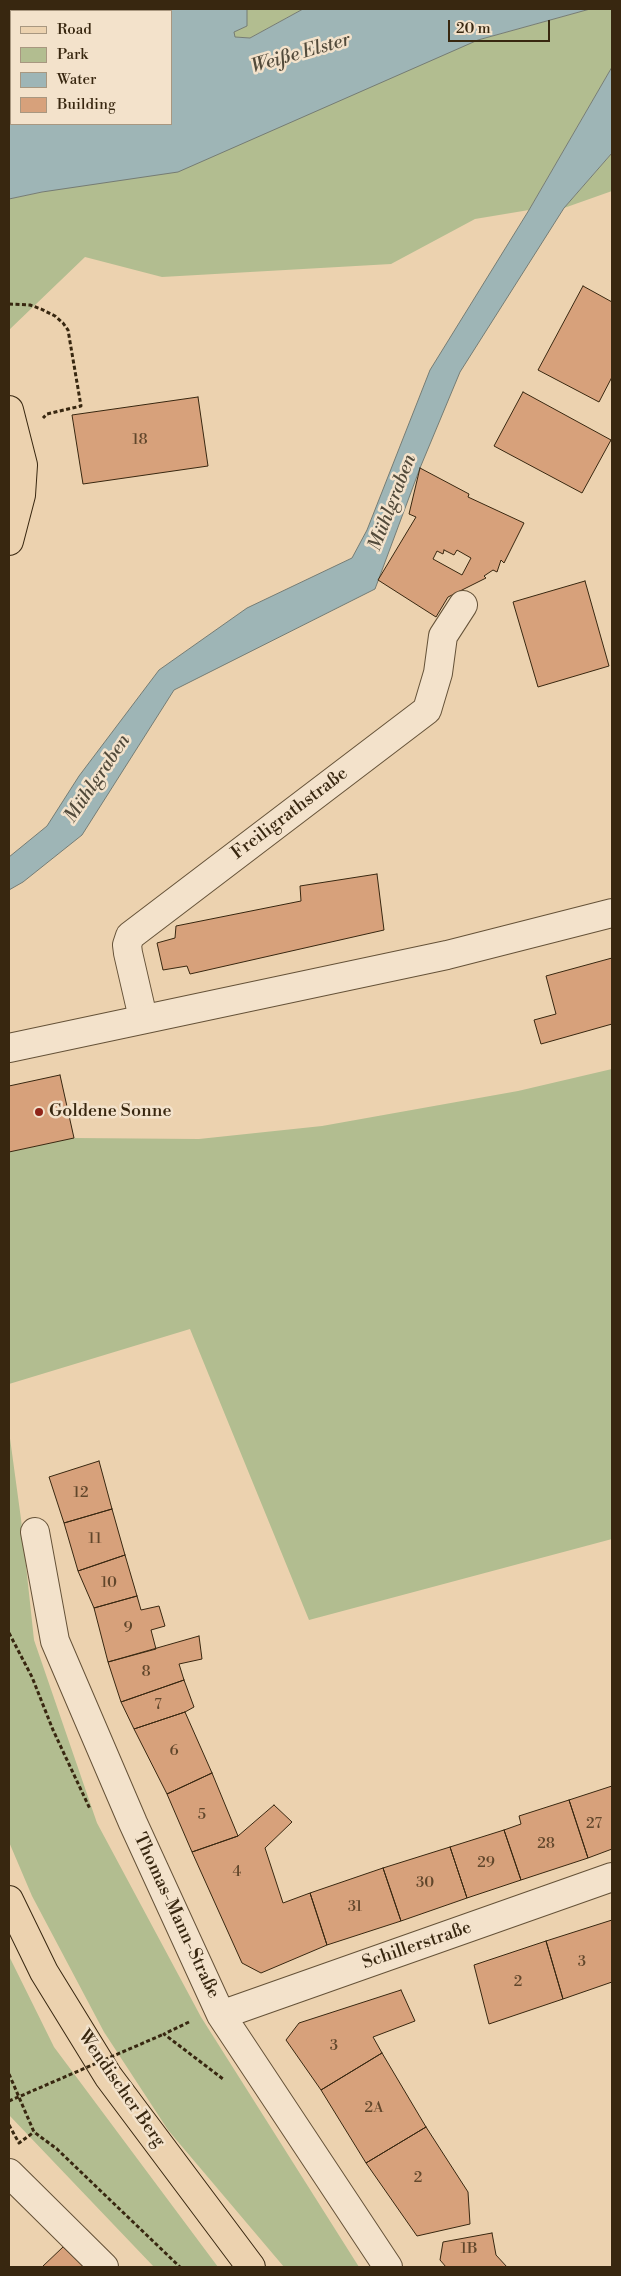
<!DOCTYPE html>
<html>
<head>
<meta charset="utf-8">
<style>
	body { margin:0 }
	#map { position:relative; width:621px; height:2276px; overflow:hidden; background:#ecd2af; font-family:"Libre Bodoni",serif }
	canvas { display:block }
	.frame { position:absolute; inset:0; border:10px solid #382710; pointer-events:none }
	.legend { position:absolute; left:10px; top:10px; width:162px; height:115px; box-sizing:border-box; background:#f3e2cb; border:1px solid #a89780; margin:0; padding:6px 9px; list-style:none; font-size:15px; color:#382710 }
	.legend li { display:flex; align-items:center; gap:10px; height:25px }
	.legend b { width:25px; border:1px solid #a89780 }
	.scale { position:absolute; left:448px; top:20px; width:102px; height:22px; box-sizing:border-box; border:2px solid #382710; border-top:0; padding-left:6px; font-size:15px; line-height:18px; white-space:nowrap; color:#382710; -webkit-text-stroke:4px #f3e2cb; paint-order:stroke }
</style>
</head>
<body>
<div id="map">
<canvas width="621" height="2276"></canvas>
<div class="frame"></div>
<ul class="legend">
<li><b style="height:6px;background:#ecd2af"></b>Road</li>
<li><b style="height:14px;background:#b2bd90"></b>Park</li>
<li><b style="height:14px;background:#9eb5b6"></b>Water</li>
<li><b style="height:14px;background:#d7a17b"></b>Building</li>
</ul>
<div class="scale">20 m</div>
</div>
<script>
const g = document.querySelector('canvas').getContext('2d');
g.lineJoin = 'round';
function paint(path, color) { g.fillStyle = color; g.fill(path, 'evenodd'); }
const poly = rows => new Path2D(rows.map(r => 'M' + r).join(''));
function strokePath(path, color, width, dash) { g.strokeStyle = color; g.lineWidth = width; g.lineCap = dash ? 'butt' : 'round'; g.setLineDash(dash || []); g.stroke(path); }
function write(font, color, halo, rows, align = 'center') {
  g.font = font + ' "Libre Bodoni",serif'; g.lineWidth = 5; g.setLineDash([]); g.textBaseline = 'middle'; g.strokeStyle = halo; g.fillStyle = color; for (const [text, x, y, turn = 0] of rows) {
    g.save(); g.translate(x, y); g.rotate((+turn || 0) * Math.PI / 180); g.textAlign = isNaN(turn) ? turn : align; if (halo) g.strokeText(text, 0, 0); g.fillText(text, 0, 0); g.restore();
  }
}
paint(poly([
	[9,9,109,9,103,11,11,11,11,50,9,51],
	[247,9,303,9,250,38,234,37,233,32,247,26],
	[590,9,612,9,612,67,529,210,475,219,391,264,162,277,85,257,9,330,9,199,42,192,478,40],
	[612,153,612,191,564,208],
	[612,1069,612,1539,309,1620,190,1329,9,1384,9,1152,74,1138,199,1139,322,1126,518,1091],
	[9,1431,21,1519,34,1640,97,1823,201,2017,359,2267,284,2267,168,2130,104,2032,32,1896,9,1842],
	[9,1956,54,2047,218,2267,154,2267,9,2115]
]), '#b2bd90');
const water = poly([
	[109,9,247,9,247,26,234,32,235,37,250,38,303,9,590,9,478,40,178,172,42,192,9,199,9,51,11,50,11,124,171,124,171,11,103,11,109,9],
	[612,67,612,153,564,208,460,372,420,468,375,589,174,690,82,835,23,882,9,890,9,857,47,826,79,776,159,670,247,608,352,558,367,530,430,370,529,210,612,67]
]);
paint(water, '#9eb5b6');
strokePath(water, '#757c74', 1);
const building = poly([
	[583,286,612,302,612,377,599,402,538,370,583,286],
	[523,392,611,440,582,493,494,446,523,392],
	[198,397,208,466,83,484,72,415,198,397],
	[420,468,469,494,468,497,524,523,504,563,501,560,497,572,493,570,484,576,486,578,448,597,436,617,378,580,416,517,409,514,420,468],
	[444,550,454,555,457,550,471,558,462,575,433,559,437,551,443,554,444,550],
	[585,581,609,666,538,687,513,602,585,581],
	[377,874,384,930,190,974,187,966,163,970,157,943,175,938,176,926,301,901,300,886,377,874],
	[612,958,612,1024,541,1044,534,1020,556,1014,546,976,612,958],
	[60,1075,74,1138,9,1152,9,1086,60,1075],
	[99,1461,112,1509,64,1523,49,1477,99,1461],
	[112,1509,125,1555,78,1571,64,1523,112,1509],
	[125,1555,137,1596,94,1608,78,1571,125,1555],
	[137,1596,141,1610,159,1606,165,1626,151,1630,156,1649,108,1662,94,1608,137,1596],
	[199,1636,202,1659,179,1664,184,1680,121,1702,108,1662,199,1636],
	[184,1680,194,1707,185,1712,134,1729,121,1702,184,1680],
	[185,1712,212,1773,167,1794,134,1729,185,1712],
	[212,1773,238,1836,192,1852,167,1794,212,1773],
	[612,1786,612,1849,588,1858,569,1800,612,1786],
	[569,1800,588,1858,521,1880,504,1830,521,1824,519,1816,569,1800],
	[274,1805,292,1822,265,1848,283,1903,310,1893,327,1945,261,1973,242,1963,192,1852,238,1836,274,1805],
	[504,1830,521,1880,467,1898,450,1847,504,1830],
	[450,1847,467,1898,401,1921,383,1868,450,1847],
	[383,1868,401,1921,327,1945,310,1893,383,1868],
	[612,1920,612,1982,563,1999,546,1941,612,1920],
	[546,1941,563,1999,489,2024,474,1965,546,1941],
	[401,1990,415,2021,373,2037,382,2053,321,2090,286,2040,299,2023,401,1990],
	[382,2053,426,2127,366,2163,321,2090,382,2053],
	[426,2127,468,2192,470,2224,417,2236,366,2163,426,2127],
	[492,2233,496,2255,507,2267,446,2267,440,2260,443,2242,492,2233],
	[63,2247,84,2267,42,2267,63,2247]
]);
paint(building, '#d7a17b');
strokePath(building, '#382710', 1);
const minor = poly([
	[143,1018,128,953,127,945,130,936,427,710,438,673,443,636,463,605],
	[35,1532,55,1641,133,1823,221,2015,388,2267],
	[221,2015,612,1877],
	[9,2173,104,2267]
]);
const tertiary = poly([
	[9,1048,447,955,612,913]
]);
const primary = poly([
	[9,410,23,465,21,495,9,541],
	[9,1900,44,1972,108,2076,251,2267]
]);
strokePath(minor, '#655238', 30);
strokePath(tertiary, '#655238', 30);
strokePath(primary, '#382710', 30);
strokePath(poly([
	[9,304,30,305,41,309,55,316,63,323,68,330,81,406,47,414,43,418],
	[9,1633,32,1677,53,1730,90,1809],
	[189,2022,164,2034,223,2079],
	[9,2074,34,2132,57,2149,180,2267],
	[9,2125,19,2143,34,2132]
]), '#382710', 3, [4, 2.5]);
strokePath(minor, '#f3e2cb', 28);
strokePath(tertiary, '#f3e2cb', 28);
strokePath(primary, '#ecd2af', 28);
strokePath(poly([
	[9,2101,164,2034]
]), '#382710', 3, [4, 2.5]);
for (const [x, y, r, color] of [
	[39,1112,5,"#8f2418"]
]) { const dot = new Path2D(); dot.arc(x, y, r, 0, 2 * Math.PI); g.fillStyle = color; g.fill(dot); strokePath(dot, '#f3e2cb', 2); }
write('15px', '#60462b', null, [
	["18",140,440],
	["12",81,1493],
	["11",95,1539],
	["10",109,1583],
	["9",128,1628],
	["8",146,1672],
	["7",158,1705],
	["6",174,1751],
	["5",202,1815],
	["27",594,1824],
	["28",546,1844],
	["29",486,1863],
	["4",237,1872],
	["30",425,1883],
	["31",355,1907],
	["3",582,1962],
	["2",518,1982],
	["3",334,2046],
	["2A",374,2108],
	["2",418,2178],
	["1B",469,2249]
]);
write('18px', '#382710', '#f3e2cb', [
	["Freiligrathstraße",290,814,-37],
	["Thomas-Mann-Straße",176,1916,65],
	["Schillerstraße",417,1946,-19],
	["Wendischer Berg",121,2089,55]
]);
write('18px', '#382710', '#f3e2cb', [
	["Goldene Sonne",49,1112]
], 'left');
write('italic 19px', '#524a3a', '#f3e2cb', [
	["Weiße Elster",301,54,-16],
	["Mühlgraben",393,503,-69],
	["Mühlgraben",98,779,-56]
]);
</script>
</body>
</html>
